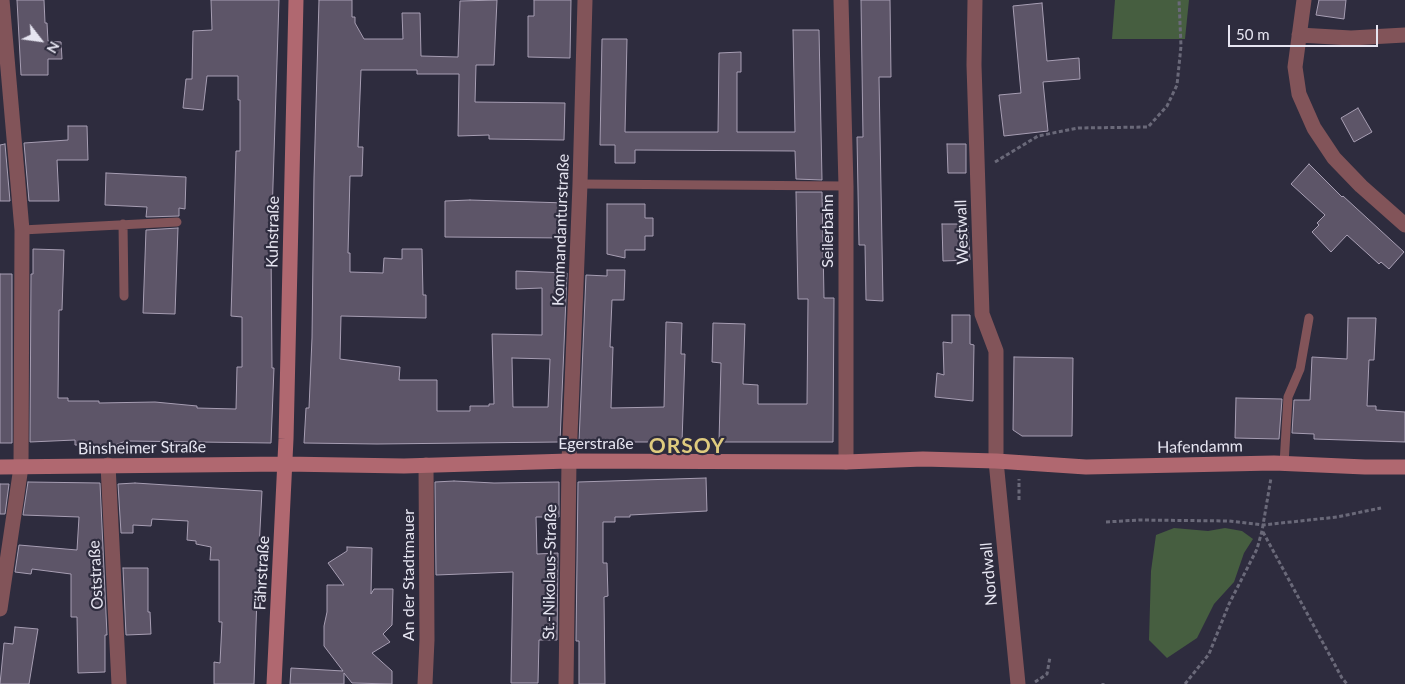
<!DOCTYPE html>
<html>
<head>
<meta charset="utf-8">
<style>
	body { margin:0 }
	#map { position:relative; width:1405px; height:684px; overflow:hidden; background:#2e2c3e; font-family:Lato,sans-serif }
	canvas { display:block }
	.north { position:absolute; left:15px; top:15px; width:50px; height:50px; -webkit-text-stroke:4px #2e2c3e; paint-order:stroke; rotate:120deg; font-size:14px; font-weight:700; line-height:20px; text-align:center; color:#e6e5f1 }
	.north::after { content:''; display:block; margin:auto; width:18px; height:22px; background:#e6e5f1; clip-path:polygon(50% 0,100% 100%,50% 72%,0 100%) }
	.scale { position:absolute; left:1228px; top:25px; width:150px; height:22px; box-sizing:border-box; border:2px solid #e6e5f1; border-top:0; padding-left:6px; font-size:15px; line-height:18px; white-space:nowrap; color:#e6e5f1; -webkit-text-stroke:4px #2e2c3e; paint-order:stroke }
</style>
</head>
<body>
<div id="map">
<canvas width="1405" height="684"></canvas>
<div class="north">N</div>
<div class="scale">50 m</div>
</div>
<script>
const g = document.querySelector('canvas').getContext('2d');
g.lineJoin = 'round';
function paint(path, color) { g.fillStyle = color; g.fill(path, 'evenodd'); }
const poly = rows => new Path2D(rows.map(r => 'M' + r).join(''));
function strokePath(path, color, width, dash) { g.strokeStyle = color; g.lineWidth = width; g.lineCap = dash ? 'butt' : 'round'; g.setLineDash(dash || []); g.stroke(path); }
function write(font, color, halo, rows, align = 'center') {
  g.font = font + ' Lato,sans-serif'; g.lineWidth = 4.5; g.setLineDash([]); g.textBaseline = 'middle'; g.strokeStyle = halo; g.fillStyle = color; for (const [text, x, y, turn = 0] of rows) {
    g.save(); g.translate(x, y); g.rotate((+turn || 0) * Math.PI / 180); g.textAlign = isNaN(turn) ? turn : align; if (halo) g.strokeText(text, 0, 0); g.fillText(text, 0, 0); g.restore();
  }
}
paint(poly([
	[1115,0,1189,0,1185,39,1112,39],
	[1174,528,1208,531,1225,528,1242,531,1253,539,1244,553,1234,582,1214,604,1197,638,1167,658,1149,640,1151,571,1156,535]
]), '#465e40');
const building = poly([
	[17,0,44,0,45,23,47,23,48,41,61,42,62,59,48,59,48,75,21,75,17,0],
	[211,0,279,0,271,246,272,368,274,368,271,443,126,441,115,445,75,445,75,440,30,442,31,274,33,274,33,249,64,250,62,310,59,310,58,398,68,398,68,401,99,401,99,403,155,402,197,406,197,408,236,409,237,367,242,367,242,317,231,316,236,151,240,151,240,100,238,100,238,76,207,76,203,110,183,108,186,79,192,79,193,31,212,30,211,0],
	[319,0,352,0,352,17,355,17,355,23,364,39,403,39,402,13,420,13,421,56,458,57,460,1,497,0,494,65,476,65,475,102,565,103,564,140,489,139,489,135,458,136,459,74,417,74,417,70,361,70,358,147,363,147,362,176,350,176,348,253,350,253,350,272,383,273,384,258,402,259,402,249,422,249,423,295,426,295,426,318,341,316,340,359,400,367,399,380,437,380,437,411,470,411,470,406,489,406,489,404,494,404,492,334,542,335,542,288,516,289,516,271,567,273,560,442,377,444,304,443,306,408,309,408,312,338,314,178,319,0],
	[512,358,550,359,548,407,513,407,512,358],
	[534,0,571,0,570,58,528,57,528,16,534,16,534,0],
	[861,0,890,0,891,77,879,77,883,301,866,300,865,245,859,245,857,137,863,137,861,0],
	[1319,0,1346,0,1344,19,1316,15,1319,0],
	[1042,3,1047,61,1079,58,1080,79,1043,82,1048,131,1004,136,999,95,1021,93,1013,6,1042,3],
	[793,30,819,30,822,180,796,179,795,151,635,150,635,163,615,163,615,145,600,145,602,39,627,39,625,132,718,132,719,53,741,52,741,72,737,72,737,132,795,132,793,30],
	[1358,108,1372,132,1354,142,1341,118,1358,108],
	[68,126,87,126,88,160,57,160,59,201,29,201,24,143,68,140,68,126],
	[5,144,10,201,0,201,0,145,5,144],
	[947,144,966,144,966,173,948,173,947,144],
	[1309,164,1342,197,1343,196,1404,252,1389,269,1381,262,1379,264,1347,235,1331,252,1312,232,1319,225,1317,223,1325,215,1291,184,1309,164],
	[106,173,186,177,185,209,179,208,179,216,146,217,147,207,105,205,106,173],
	[796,192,822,192,824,298,834,298,833,442,719,442,721,363,712,362,713,323,745,324,743,384,758,385,758,404,807,404,808,299,798,299,796,192],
	[470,200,566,203,566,238,445,237,445,201,470,200],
	[607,204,645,204,645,218,653,218,653,236,645,236,645,250,625,250,625,258,607,254,607,204],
	[942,224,968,224,970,260,943,261,942,224],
	[178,228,175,314,143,313,146,230,178,228],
	[607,270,625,270,624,300,612,300,610,347,613,347,611,408,664,407,666,322,682,323,681,354,685,354,682,442,579,442,586,275,607,276,607,270],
	[0,274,12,274,12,443,0,443,0,274],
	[952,315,970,315,970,344,974,345,973,401,935,397,937,373,944,375,943,342,952,343,952,315],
	[1348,318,1376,318,1374,360,1369,360,1367,406,1376,406,1376,410,1405,412,1405,442,1314,439,1314,434,1292,433,1294,400,1310,400,1312,357,1347,359,1348,318],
	[1014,357,1073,358,1072,436,1022,436,1013,430,1014,357],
	[1236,398,1282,399,1279,439,1235,438,1236,398],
	[706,478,707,511,630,515,630,517,615,517,615,522,603,522,603,563,607,563,608,596,604,597,605,684,579,684,579,641,576,641,578,482,706,478],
	[454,481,494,483,559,482,559,517,536,517,537,554,558,553,557,640,539,640,538,683,511,683,513,572,436,575,435,482,454,481],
	[28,482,100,483,107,635,105,635,105,672,78,673,77,617,71,617,71,574,32,569,31,574,15,572,19,545,77,550,79,517,23,515,28,482],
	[135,483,262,491,258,568,254,684,214,684,214,662,220,663,222,622,219,622,219,560,210,560,211,547,196,544,196,541,187,540,188,521,152,519,151,526,133,525,133,533,121,533,118,484,135,483],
	[0,484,9,484,5,514,0,514,0,484],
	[347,547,372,548,371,594,374,589,393,589,392,625,383,634,390,642,372,653,392,671,392,684,352,683,344,673,344,684,290,684,291,668,343,671,324,646,324,626,327,612,327,585,344,585,328,563,347,551,347,547],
	[123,568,148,568,148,612,150,612,151,634,126,635,123,568],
	[15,627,38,629,29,684,0,684,4,643,13,644,15,627]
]);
paint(building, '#5d5568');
strokePath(building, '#a79eb3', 1);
strokePath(poly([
	[995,162,1038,136,1078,128,1148,127,1167,106,1177,85,1181,46,1179,0],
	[1019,500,1019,479],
	[1106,522,1140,520,1229,521,1263,525,1337,517,1381,508],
	[1263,532,1342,678,1347,684],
	[1035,682,1047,674,1050,657],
	[1103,683,1103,684],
	[1185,684,1209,654,1229,604,1257,549,1262,531,1271,478]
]), '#6a6979', 3, [4, 2.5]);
strokePath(poly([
	[580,184,846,186],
	[123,224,124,296],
	[22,230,177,222],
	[1284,464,1288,397,1300,369,1309,318]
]), '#825459', 9);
strokePath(poly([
	[841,0,846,186,846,462],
	[975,0,974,65,982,314,996,351,996,461,1018,684],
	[1304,0,1295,67,1299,94,1314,128,1334,158,1361,186,1405,225],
	[1299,35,1351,38,1405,35],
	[108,465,119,684],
	[0,609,21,467,22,230,2,0],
	[425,684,427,640,426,465],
	[566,684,569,461,580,184,585,0]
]), '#825459', 15);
strokePath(poly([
	[0,467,285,464,404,466,569,461,846,462,923,459,996,461,1086,467,1274,463,1365,467,1405,467],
	[274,684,286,439,296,0]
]), '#b06870', 15);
write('16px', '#e6e5f1', '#2e2c3e', [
	["Kommandanturstraße",561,230,-88],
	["Seilerbahn",828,231,-90],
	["Kuhstraße",273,232,-89],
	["Westwall",962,232,-92],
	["Egerstraße",596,444],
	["Hafendamm",1200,447,-1],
	["Binsheimer Straße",142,448,-1],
	["St.-Nikolaus-Straße",550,572,-89],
	["Fährstraße",262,573,-87],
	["Nordwall",989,574,-95],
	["Oststraße",96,575,-93],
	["An der Stadtmauer",409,575,-90]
]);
g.letterSpacing = '1px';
write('bold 21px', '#dfcb7e', '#2e2c3e', [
	["ORSOY",687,446]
]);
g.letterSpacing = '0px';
</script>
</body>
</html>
